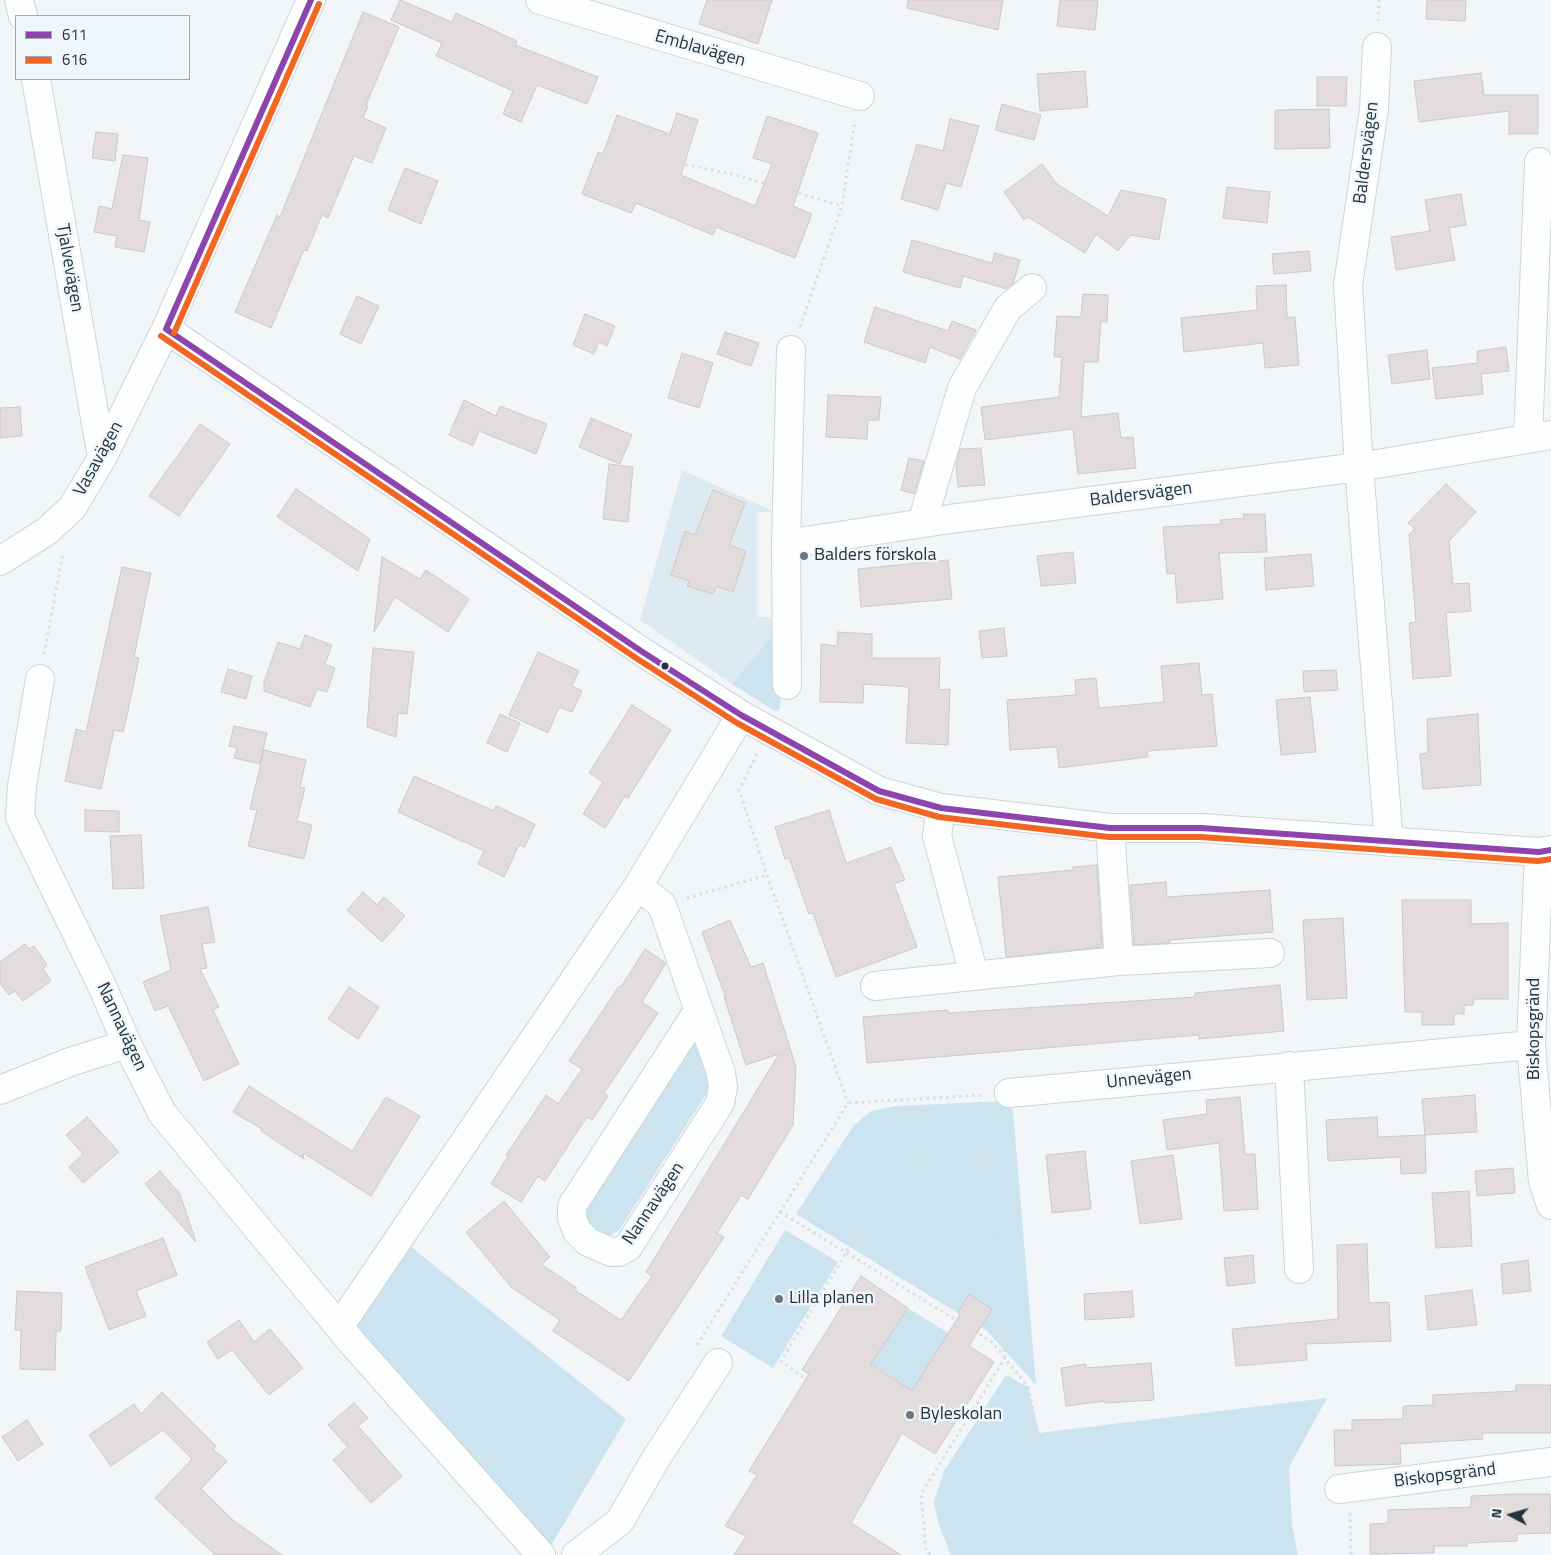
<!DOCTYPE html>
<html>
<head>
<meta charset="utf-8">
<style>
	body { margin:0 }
	#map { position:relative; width:1551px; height:1555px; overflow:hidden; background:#f3f6f9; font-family:"Titillium Web",sans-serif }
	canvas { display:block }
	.legend { position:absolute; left:15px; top:15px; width:175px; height:65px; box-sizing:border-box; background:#f0f7fc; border:1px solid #9ea9af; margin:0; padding:6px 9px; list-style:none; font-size:15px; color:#24333c }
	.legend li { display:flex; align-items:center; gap:10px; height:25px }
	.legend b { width:25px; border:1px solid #9ea9af }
	.north { position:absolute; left:1486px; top:1490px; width:50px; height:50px; -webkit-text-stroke:4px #f0f7fc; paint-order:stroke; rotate:276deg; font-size:14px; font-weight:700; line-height:20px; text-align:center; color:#24333c }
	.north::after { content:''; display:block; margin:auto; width:18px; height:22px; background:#24333c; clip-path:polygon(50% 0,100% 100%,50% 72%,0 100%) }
</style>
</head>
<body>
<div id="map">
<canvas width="1551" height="1555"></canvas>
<ul class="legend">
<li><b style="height:6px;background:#8e44ad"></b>611</li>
<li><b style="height:6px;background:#f26522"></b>616</li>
</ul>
<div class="north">N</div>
</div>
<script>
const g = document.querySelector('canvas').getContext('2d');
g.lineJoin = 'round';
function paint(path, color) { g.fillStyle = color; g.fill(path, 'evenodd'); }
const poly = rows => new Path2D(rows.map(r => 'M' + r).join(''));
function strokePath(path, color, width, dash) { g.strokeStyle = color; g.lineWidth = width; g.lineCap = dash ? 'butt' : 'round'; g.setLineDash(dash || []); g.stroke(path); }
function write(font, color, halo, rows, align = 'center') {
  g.font = font + ' "Titillium Web",sans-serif'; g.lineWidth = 5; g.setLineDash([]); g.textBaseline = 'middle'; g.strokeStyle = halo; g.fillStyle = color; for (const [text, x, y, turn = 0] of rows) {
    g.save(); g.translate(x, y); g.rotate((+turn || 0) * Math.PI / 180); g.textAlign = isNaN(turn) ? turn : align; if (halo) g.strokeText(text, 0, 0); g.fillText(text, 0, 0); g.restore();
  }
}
paint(poly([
	[682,470,775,512,757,512,757,617,774,617,775,632,732,684,640,620]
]), '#deeaf1');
paint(poly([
	[775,632,780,676,781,698,779,710,775,711,732,684],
	[692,1030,712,1085,620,1229,608,1238,594,1239,572,1206],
	[1002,1101,1013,1110,1036,1385,987,1331,796,1214,854,1125,871,1111,897,1106],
	[785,1230,838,1262,773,1368,721,1336],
	[406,1243,626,1419,549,1549,352,1328],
	[908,1308,948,1333,915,1393,868,1361,890,1336],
	[1006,1375,1028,1387,1039,1433,1327,1398,1289,1467,1292,1524,1298,1555,951,1555,938,1523,934,1501,944,1471]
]), '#cce3f0');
const building = poly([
	[400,0,452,22,456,13,517,41,515,45,598,77,587,104,537,85,521,122,503,114,513,91,436,56,442,43,391,20,400,0],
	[707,0,772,0,758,44,699,24,707,0],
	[908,0,1003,0,998,30,907,8,908,0],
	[1060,0,1098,0,1095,30,1057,26,1060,0],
	[1427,0,1466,0,1465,21,1426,19,1427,0],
	[363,12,399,27,366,105,368,106,363,118,386,128,372,163,354,156,328,218,322,215,307,251,304,250,271,328,235,312,277,215,280,217,363,12],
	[1085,71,1088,107,1040,111,1037,74,1085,71],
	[1481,73,1484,95,1538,95,1538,134,1509,134,1509,111,1419,122,1414,81,1481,73],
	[1317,77,1347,77,1346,106,1317,106,1317,77],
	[1002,104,1041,115,1034,140,995,130,1002,104],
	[1329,109,1330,148,1275,149,1275,110,1329,109],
	[677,113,698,120,681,175,755,206,772,164,753,158,767,116,818,133,793,206,812,214,795,258,716,227,713,235,636,203,631,213,582,194,598,152,603,154,617,115,670,134,677,113],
	[950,119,979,126,961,187,946,183,938,210,901,199,917,144,943,151,950,119],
	[96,132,118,134,115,161,92,158,96,132],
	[123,155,148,158,139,220,150,222,144,252,115,247,117,236,94,232,99,206,112,209,123,155],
	[1042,164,1057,184,1108,216,1121,190,1166,199,1159,240,1131,235,1118,251,1096,234,1085,253,1028,217,1024,220,1004,192,1042,164],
	[405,168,438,181,421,224,388,210,405,168],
	[1227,187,1270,192,1267,223,1223,218,1227,187],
	[1461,194,1466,225,1449,228,1455,260,1396,270,1391,237,1430,231,1425,200,1461,194],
	[912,240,992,263,995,253,1020,260,1013,284,1006,289,963,276,960,288,903,272,912,240],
	[1309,251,1311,271,1274,274,1272,254,1309,251],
	[1286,285,1287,318,1295,317,1299,365,1265,368,1263,343,1184,352,1181,318,1257,310,1256,286,1286,285],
	[1083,294,1108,295,1107,322,1101,321,1098,362,1084,362,1081,417,1118,413,1121,438,1133,437,1136,468,1078,474,1073,429,985,440,981,407,1059,397,1062,357,1054,357,1057,316,1081,317,1083,294],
	[357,296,379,306,361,344,340,334,357,296],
	[875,307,948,331,952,321,976,330,960,359,930,347,925,363,864,342,875,307],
	[585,314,615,326,607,346,599,342,594,354,573,345,585,314],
	[725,332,759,343,751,366,717,354,725,332],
	[1506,347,1509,371,1481,374,1483,394,1436,399,1432,368,1478,363,1477,351,1506,347],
	[1427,350,1430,379,1392,384,1388,355,1427,350],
	[682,353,713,363,699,408,668,398,682,353],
	[828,395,881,397,879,420,868,420,867,439,826,437,828,395],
	[464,400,496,416,500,406,547,424,536,454,479,431,473,446,449,435,464,400],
	[20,407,22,436,0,438,0,408,20,407],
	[591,418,632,435,620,464,579,447,591,418],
	[200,424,230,444,179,516,149,496,200,424],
	[981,448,985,485,958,487,956,464,960,449,981,448],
	[909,458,924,461,914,494,901,490,909,458],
	[609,464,633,467,628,522,603,519,609,464],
	[1446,484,1476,512,1449,541,1453,584,1469,583,1471,611,1446,613,1451,676,1413,679,1409,623,1416,622,1409,534,1415,529,1408,523,1446,484],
	[296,489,370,539,358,571,277,517,296,489],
	[713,490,745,503,729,545,746,551,733,592,716,586,713,594,687,586,689,581,671,575,685,531,695,535,713,490],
	[1243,514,1265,514,1267,552,1219,553,1223,599,1177,603,1175,573,1167,574,1163,527,1221,524,1220,520,1244,518,1243,514],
	[1073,552,1076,583,1041,586,1037,556,1073,552],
	[1311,554,1314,586,1266,590,1264,558,1311,554],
	[382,557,420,579,426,570,469,599,448,632,395,597,374,632,382,557],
	[948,560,952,599,861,607,858,569,948,560],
	[122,567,151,573,134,657,139,658,128,711,123,732,114,730,101,789,65,781,76,729,86,732,122,567],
	[1004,628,1007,656,982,658,979,631,1004,628],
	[838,632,872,634,872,658,940,658,939,690,950,689,948,745,906,743,909,687,864,684,863,703,820,702,821,644,837,646,838,632],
	[305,635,332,645,325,664,335,668,327,692,317,689,310,707,264,691,264,682,278,642,300,649,305,635],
	[373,648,414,652,407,714,398,713,396,737,367,727,373,648],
	[538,652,579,671,572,686,582,691,572,712,559,707,548,733,509,715,538,652],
	[1199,663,1202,695,1212,694,1217,746,1147,751,1148,757,1059,768,1057,747,1010,750,1007,700,1076,695,1075,680,1096,678,1099,708,1164,702,1161,666,1199,663],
	[228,669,252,676,246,699,221,692,228,669],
	[1336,670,1338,690,1304,692,1303,671,1336,670],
	[1310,697,1316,752,1281,755,1276,700,1310,697],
	[632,705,671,730,628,798,625,796,605,828,583,814,603,782,589,773,632,705],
	[500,714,520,723,507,752,487,743,500,714],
	[1478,714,1481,785,1423,789,1420,754,1428,753,1427,719,1478,714],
	[234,726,267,733,260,764,234,758,237,748,229,746,234,726],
	[264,750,306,760,300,787,305,788,297,821,312,825,304,859,248,846,257,810,250,809,264,750],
	[414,776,494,811,496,806,535,824,525,847,519,845,504,877,478,864,484,851,398,812,414,776],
	[85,810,119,811,119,832,85,831,85,810],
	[829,810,846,863,891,847,905,880,894,884,917,947,836,977,813,913,809,914,789,858,785,859,775,827,829,810],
	[141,835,144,888,113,889,110,836,141,835],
	[1097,865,1102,947,1006,957,998,877,1073,870,1073,867,1097,865],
	[1166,882,1167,897,1270,890,1273,932,1169,940,1170,943,1134,945,1130,885,1166,882],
	[363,892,377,905,384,897,405,916,382,942,347,910,363,892],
	[1402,900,1471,900,1471,924,1508,923,1508,999,1474,999,1473,1005,1464,1005,1464,1014,1454,1014,1454,1025,1422,1025,1422,1012,1405,1012,1402,900],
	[208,907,215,942,202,944,207,968,200,969,219,1007,213,1010,239,1064,204,1081,168,1006,155,1011,143,982,171,970,160,916,208,907],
	[1343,918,1347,998,1307,1000,1303,920,1343,918],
	[730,920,751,967,763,963,796,1067,793,1125,748,1199,741,1195,717,1233,724,1237,629,1381,553,1331,560,1320,511,1287,466,1232,504,1201,550,1257,541,1264,577,1288,575,1290,621,1320,652,1276,646,1272,779,1054,746,1065,724,997,726,999,702,932,730,920],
	[25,944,29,949,34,946,47,965,43,969,51,981,23,1001,15,991,9,995,0,983,0,962,25,944],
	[645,949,666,963,642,1002,658,1013,604,1093,608,1096,592,1120,587,1117,545,1181,538,1176,521,1202,491,1184,508,1156,506,1155,546,1095,558,1104,582,1069,569,1061,619,986,621,987,645,949],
	[1280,985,1284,1031,1199,1039,1199,1035,867,1063,863,1017,948,1010,948,1013,1195,997,1195,993,1280,985],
	[349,987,379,1007,358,1039,328,1019,349,987],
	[249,1086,352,1151,386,1097,420,1116,371,1196,303,1153,304,1159,261,1131,262,1129,233,1112,249,1086],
	[1475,1095,1477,1132,1425,1135,1422,1099,1475,1095],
	[1240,1097,1245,1154,1255,1154,1258,1209,1224,1211,1219,1143,1167,1150,1163,1120,1207,1114,1206,1100,1240,1097],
	[87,1117,119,1152,83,1183,69,1167,83,1154,66,1135,87,1117],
	[1377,1117,1378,1137,1425,1135,1426,1173,1401,1174,1400,1157,1328,1161,1326,1120,1377,1117],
	[1085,1151,1091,1209,1052,1213,1046,1155,1085,1151],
	[1173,1155,1182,1219,1140,1224,1131,1161,1173,1155],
	[1513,1168,1515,1193,1477,1196,1475,1171,1513,1168],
	[160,1171,180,1194,196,1242,145,1184,160,1171],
	[1469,1191,1472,1246,1436,1248,1432,1193,1469,1191],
	[163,1238,177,1275,136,1291,146,1316,109,1330,85,1267,163,1238],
	[1367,1244,1369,1303,1389,1302,1391,1341,1306,1344,1307,1360,1236,1366,1232,1329,1338,1319,1337,1245,1367,1244],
	[1253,1255,1255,1283,1227,1286,1224,1258,1253,1255],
	[1528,1260,1531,1291,1503,1294,1501,1264,1528,1260],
	[861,1276,908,1308,871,1364,912,1391,960,1314,958,1313,969,1294,992,1309,969,1346,994,1362,935,1454,902,1433,851,1523,901,1555,734,1555,746,1536,725,1526,757,1475,749,1471,809,1374,802,1370,861,1276],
	[1472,1290,1477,1325,1428,1330,1425,1296,1472,1290],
	[17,1291,62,1293,61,1331,56,1331,55,1370,20,1369,21,1330,15,1330,17,1291],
	[1132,1291,1134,1317,1085,1320,1084,1294,1132,1291],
	[239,1320,254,1342,270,1329,303,1368,269,1395,232,1350,218,1359,207,1342,239,1320],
	[1151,1363,1154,1400,1105,1403,1105,1401,1066,1406,1061,1368,1086,1364,1086,1368,1151,1363],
	[1516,1385,1551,1385,1551,1433,1482,1433,1483,1439,1400,1444,1401,1464,1335,1466,1334,1430,1352,1430,1352,1420,1403,1419,1403,1406,1433,1405,1433,1395,1516,1391,1516,1385],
	[162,1392,216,1446,213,1449,227,1461,201,1489,234,1521,282,1555,215,1555,155,1498,192,1459,163,1430,111,1466,89,1435,134,1404,141,1414,162,1392],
	[354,1403,368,1418,358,1426,402,1476,371,1503,333,1460,348,1447,328,1425,354,1403],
	[27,1420,43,1444,18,1461,2,1437,27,1420],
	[1515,1494,1550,1494,1551,1533,1517,1534,1517,1541,1467,1543,1467,1546,1434,1546,1434,1553,1370,1554,1370,1524,1388,1523,1388,1510,1471,1507,1471,1496,1515,1494]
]);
paint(building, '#e2dcdd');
strokePath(building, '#cec7c8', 1);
const minor = poly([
	[19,0,23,16],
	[540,0,860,96],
	[1377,47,1374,109,1348,285,1359,467,1389,842],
	[36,79,102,458],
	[166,329,641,651,741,715,879,791,941,808,1110,828,1201,828,1539,852,1551,850],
	[791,350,786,544,950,519,1359,467,1551,435],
	[1528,439,1539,162],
	[922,523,962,388,1008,308,1032,288],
	[786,544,787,685],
	[0,561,47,531,72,508,102,458,166,329,311,0],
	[40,679,22,786,20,817,103,988,127,1044,162,1113,355,1346,541,1555],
	[941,808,937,836,974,975],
	[1110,828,1119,961,1270,953],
	[1539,852,1531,1045,1543,1182,1551,1205],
	[638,886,662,905,721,1073,723,1087,720,1103,628,1247,619,1252,611,1252,588,1242,577,1231,572,1218,572,1206,698,1011],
	[875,986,1119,961],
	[1289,1066,1299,1269],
	[0,1090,70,1062,127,1044],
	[1009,1093,1531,1045],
	[339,1327,638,886,741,715],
	[1339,1489,1551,1462],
	[576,1555,620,1521,655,1460,718,1363]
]);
strokePath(minor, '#ccd5da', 30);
strokePath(poly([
	[1378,21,1379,0],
	[622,151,736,175,842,206],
	[800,327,842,206,855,121],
	[44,654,63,552],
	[757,754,739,790,767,875,848,1103],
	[687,898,767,875],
	[780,1212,992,1342,1005,1358],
	[697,1345,848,1103,984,1095],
	[840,1404,781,1361,846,1253,867,1207,891,1168,926,1155,960,1154,991,1164,1005,1358,1028,1387,1038,1433,1036,1555],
	[1350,1513,1351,1555],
	[930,1555,926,1550,921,1494,1005,1358]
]), '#dbdddf', 3, [2.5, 4]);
strokePath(minor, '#fdfefe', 28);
strokePath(poly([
	[166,329,641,651,741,715,879,791,941,808,1110,828,1201,828,1539,852,1551,850],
	[166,329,311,0]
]), '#8e44ad', 6);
strokePath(poly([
	[174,333,319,4],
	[161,336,636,658,737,723,876,799,939,817,1109,837,1201,837,1538,861,1551,859]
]), '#f26522', 6);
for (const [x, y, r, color] of [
	[804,556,5,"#6c777e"],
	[665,666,4.5,"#24333c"],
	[779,1299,5,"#6c777e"],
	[910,1415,5,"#6c777e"]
]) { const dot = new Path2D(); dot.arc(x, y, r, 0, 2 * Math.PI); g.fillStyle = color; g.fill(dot); strokePath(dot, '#f0f7fc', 2); }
write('18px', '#24333c', '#f0f7fc', [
	["Emblavägen",700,49,16],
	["Baldersvägen",1367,153,-83],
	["Tjalvevägen",69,268,80],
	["Vasavägen",99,459,-61],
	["Baldersvägen",1141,495,-7],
	["Nannavägen",121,1027,65],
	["Biskopsgränd",1535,1029,-90],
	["Unnevägen",1149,1079,-6],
	["Nannavägen",654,1204,-56],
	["Biskopsgränd",1445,1476,-7]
]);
write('18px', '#24333c', '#f0f7fc', [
	["Balders förskola",814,556],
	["Lilla planen",789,1299],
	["Byleskolan",920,1415]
], 'left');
</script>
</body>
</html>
